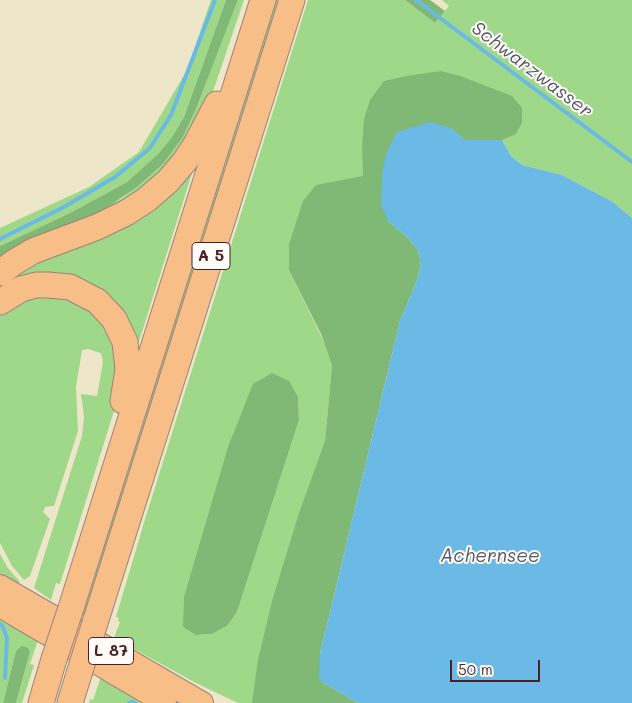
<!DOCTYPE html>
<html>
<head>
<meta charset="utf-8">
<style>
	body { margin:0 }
	#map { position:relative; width:632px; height:703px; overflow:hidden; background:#ede6c9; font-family:Mali,sans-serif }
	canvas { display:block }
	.scale { position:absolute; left:450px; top:660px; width:90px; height:22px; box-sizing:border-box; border:2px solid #4a1f2b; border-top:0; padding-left:6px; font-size:15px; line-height:18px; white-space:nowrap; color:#4a1f2b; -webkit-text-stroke:4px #fdfcf7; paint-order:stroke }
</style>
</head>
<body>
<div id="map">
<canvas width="632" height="703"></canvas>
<div class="scale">50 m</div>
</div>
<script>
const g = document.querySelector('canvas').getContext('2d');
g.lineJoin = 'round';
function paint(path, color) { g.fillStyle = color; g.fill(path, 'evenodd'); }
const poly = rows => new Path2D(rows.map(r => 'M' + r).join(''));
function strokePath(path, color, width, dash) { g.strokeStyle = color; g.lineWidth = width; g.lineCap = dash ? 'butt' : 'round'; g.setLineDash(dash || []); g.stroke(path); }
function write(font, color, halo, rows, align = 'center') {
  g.font = font + ' Mali,sans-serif'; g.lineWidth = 4; g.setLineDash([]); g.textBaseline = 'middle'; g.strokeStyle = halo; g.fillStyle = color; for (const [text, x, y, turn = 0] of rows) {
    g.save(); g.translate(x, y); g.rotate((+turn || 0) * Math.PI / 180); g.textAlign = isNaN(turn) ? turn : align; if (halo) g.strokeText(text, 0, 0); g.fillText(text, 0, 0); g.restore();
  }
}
paint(poly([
	[211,0,226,0,184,117,172,137,159,153,127,182,70,213,0,246,0,228,89,187,139,152,187,70],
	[238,0,244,0,205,115,149,191,0,259,121,199,136,188,163,164,183,137,196,109],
	[275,0,279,0,85,616,81,614],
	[308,0,405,0,435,23,449,6,442,0,632,0,632,218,613,202,562,175,522,165,511,156,502,140,289,270,324,342,332,366,325,441,285,703,238,703,194,682,114,638,120,622,118,621,119,618,116,617,146,516],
	[298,397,299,420,237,612,227,626,212,634,196,635],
	[194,167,136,351,101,297,0,295,0,282],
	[68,292,115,331,118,398,60,584,56,583,51,600,34,588,82,436,84,417,81,394,97,396,103,362,101,353,88,349,82,350,76,387,78,431,54,506,45,507,43,512,50,519,30,576,24,580,12,566,0,543,0,308,9,301],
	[0,554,8,568,20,582,15,584,0,578],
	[0,614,39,637,30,664,34,665,22,703,16,703,30,652,16,651,3,703,0,703],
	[102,674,151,703,89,703,90,699,93,700]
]), '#a0d88a');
paint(poly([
	[226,0,238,0,196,109,183,137,163,164,136,188,103,210,0,259,0,246,70,213,127,182,159,153,172,137,184,117],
	[405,0,430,0,445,11,435,23],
	[441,71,460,76,512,96,522,108,522,123,516,134,502,140,465,140,451,128,388,221,406,236,418,250,421,265,416,283,400,321,320,654,322,682,358,703,252,703,258,660,272,601,299,513,325,441,332,366,322,336,289,270,289,244,303,201,316,185,363,176,362,148,364,119,370,100,384,81,406,76],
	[272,373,289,381,298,397,299,420,237,612,227,626,212,634,196,635,183,627,184,597,228,447,253,384],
	[22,646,28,648,30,652,16,703,3,703,16,651]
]), '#80b876');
paint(poly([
	[430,122,451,128,465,140,502,140,511,156,522,165,562,175,613,202,632,218,632,703,358,703,322,682,319,676,320,654,400,321,416,283,421,265,418,250,406,236,388,221,381,205,382,174,386,154,397,132]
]), '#6abae5');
strokePath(poly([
	[416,0,632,162],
	[0,239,64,207,115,177,150,148,171,115,215,0],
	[0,624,3,627,7,638,5,678],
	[129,703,132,702,135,703]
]), '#6abae5', 4);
const primary = poly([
	[0,586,202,703],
	[0,606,165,703]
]);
const motorway = poly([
	[0,273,13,263,33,251,97,227,126,213,146,200,168,181,185,161,196,144,217,104],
	[0,302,21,289,36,285,48,285,70,287,97,301,114,319,125,342,128,369,123,401],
	[71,608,263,0],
	[95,623,292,0],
	[41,703,54,659],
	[70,703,79,674]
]);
strokePath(primary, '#9c827a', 24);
strokePath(motorway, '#9c827a', 27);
strokePath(primary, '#f7be88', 22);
strokePath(motorway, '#f7be88', 25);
const motorwayBridge = poly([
	[54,659,71,608],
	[79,674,95,623]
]);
strokePath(motorwayBridge, '#9c827a', 27, []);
strokePath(motorwayBridge, '#f7be88', 25);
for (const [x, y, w] of [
	[211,256,38],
	[111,651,45]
]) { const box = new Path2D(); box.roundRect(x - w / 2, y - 13.5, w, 27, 4); g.fillStyle = '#fdfcf7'; g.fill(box); strokePath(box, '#4a1f2b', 1); }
write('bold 16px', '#4a1f2b', null, [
	["A 5",211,256],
	["L 87",111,651]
]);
write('italic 19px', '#55556c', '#fdfcf7', [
	["Schwarzwasser",532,70,37],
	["Achernsee",490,556]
]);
</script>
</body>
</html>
